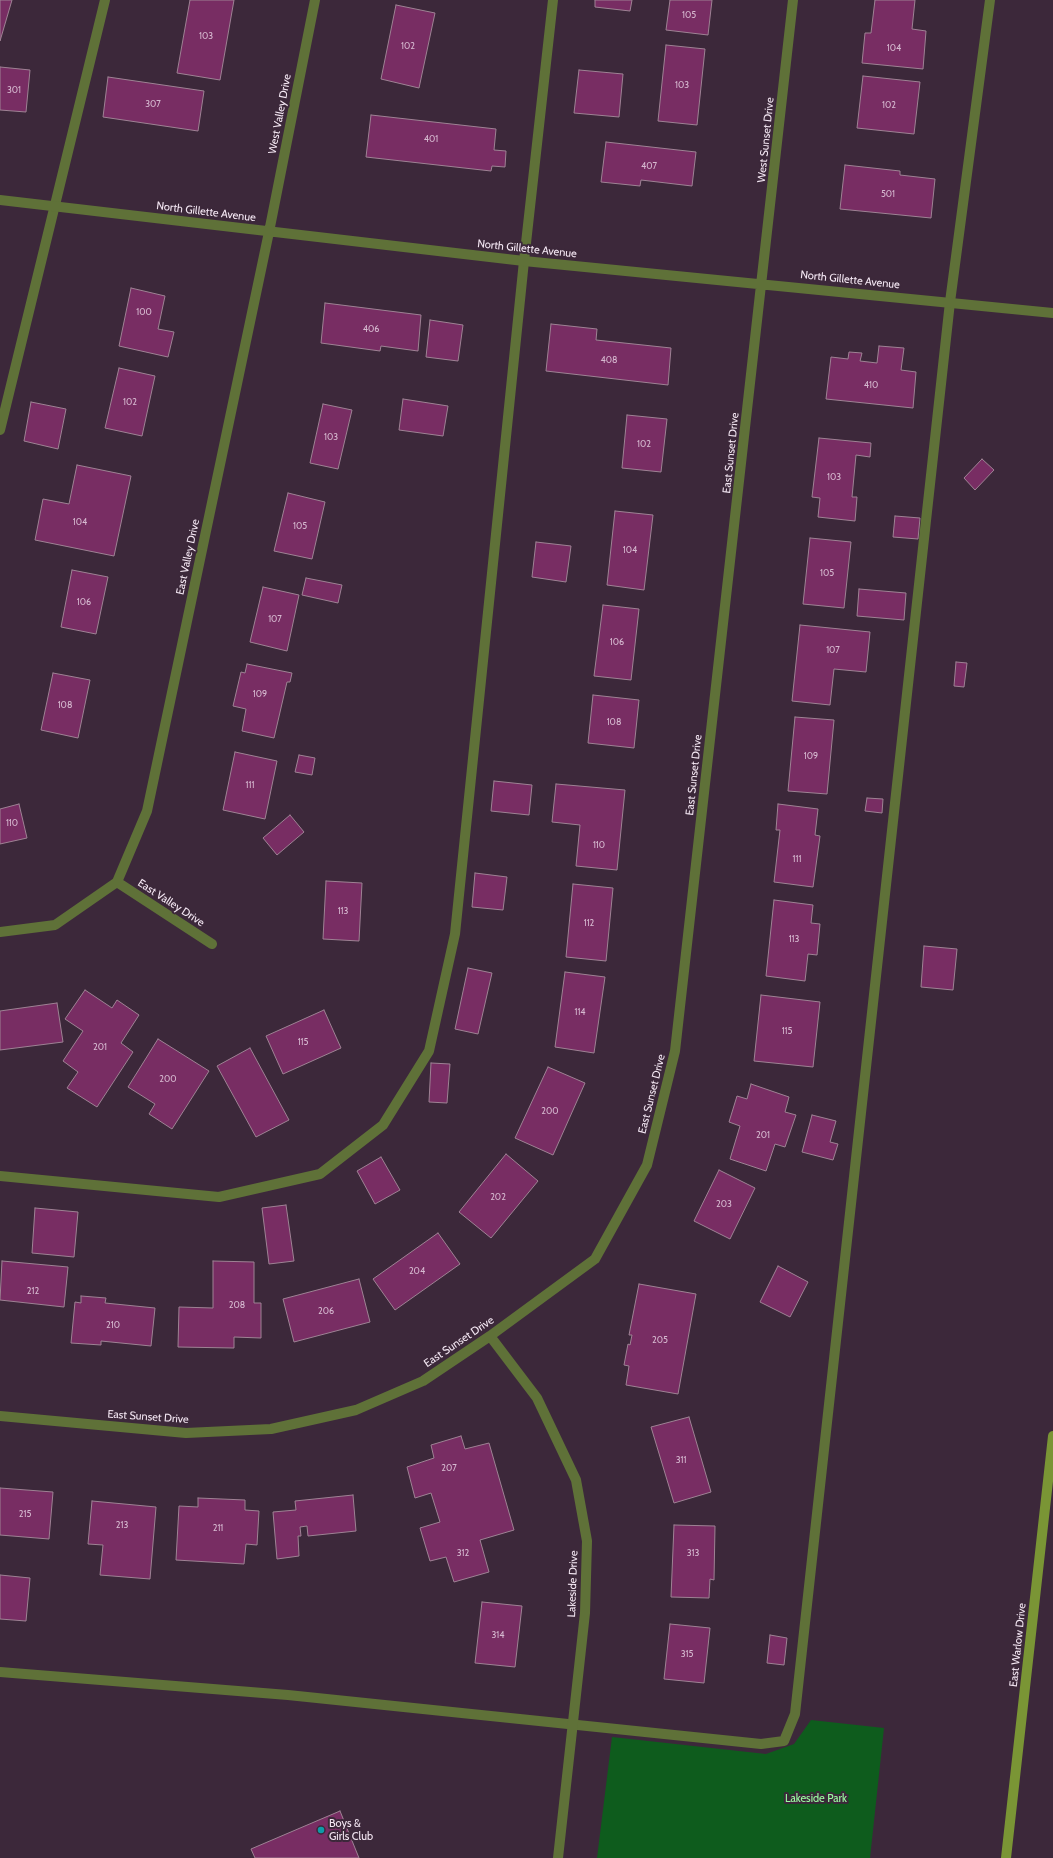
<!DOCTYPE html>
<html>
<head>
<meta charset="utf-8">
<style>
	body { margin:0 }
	canvas { display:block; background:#3c283a }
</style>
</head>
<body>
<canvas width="1053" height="1858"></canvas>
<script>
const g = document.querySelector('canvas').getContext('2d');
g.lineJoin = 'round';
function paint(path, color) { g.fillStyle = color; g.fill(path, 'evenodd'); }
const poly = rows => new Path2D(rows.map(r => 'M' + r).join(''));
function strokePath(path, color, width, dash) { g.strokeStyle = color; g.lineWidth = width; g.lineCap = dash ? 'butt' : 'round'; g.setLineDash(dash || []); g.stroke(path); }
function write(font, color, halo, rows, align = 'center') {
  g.font = font + ' Cabin,sans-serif'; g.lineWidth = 4; g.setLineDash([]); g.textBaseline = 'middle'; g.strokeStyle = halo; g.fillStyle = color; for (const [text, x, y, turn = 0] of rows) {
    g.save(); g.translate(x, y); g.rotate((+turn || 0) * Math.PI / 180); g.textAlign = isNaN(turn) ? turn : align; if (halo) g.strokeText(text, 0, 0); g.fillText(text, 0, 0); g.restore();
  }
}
paint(poly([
	[811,1720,884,1728,870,1858,597,1858,612,1737,766,1754,794,1744]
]), '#0e5c1d');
const building = poly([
	[0,0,12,0,0,41,0,0],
	[190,0,234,0,220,80,177,73,190,0],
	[595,0,632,0,630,11,595,7,595,0],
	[670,0,712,0,708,35,666,30,670,0],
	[875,0,915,0,912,29,926,31,923,69,862,63,865,33,871,33,875,0],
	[396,5,435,13,419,88,381,79,396,5],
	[666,45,705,49,697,125,658,121,666,45],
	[0,67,30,70,26,112,0,110,0,67],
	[579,70,623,74,619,117,574,113,579,70],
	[863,76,920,82,914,134,857,128,863,76],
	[108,77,204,91,198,131,103,117,108,77],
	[371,115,496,129,494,150,506,151,505,167,492,166,491,171,366,157,371,115],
	[606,142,696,152,692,186,641,180,640,186,601,182,606,142],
	[845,165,900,171,900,175,935,179,931,218,840,209,845,165],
	[131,288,165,296,158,329,174,332,168,357,119,346,131,288],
	[325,303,421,315,418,351,381,346,380,351,321,343,325,303],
	[430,320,463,325,458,361,426,357,430,320],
	[551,324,597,329,596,340,671,348,668,385,546,371,551,324],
	[879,346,904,348,901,370,916,372,913,408,826,399,831,357,848,359,849,352,862,353,860,361,877,363,879,346],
	[119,368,155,376,142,436,105,428,119,368],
	[403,399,448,406,443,436,399,430,403,399],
	[31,402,66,409,58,449,24,441,31,402],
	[323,404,352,410,338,469,310,463,323,404],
	[627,415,667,419,661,472,622,468,627,415],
	[819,438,871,443,870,457,856,455,852,497,857,497,855,521,818,517,820,498,812,497,819,438],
	[982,459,994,470,975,490,964,478,982,459],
	[77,465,131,476,114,556,35,540,43,499,69,504,77,465],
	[288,493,325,502,312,559,274,551,288,493],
	[615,511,653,515,644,590,607,585,615,511],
	[895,516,920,518,918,539,893,537,895,516],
	[810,538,851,542,844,608,803,604,810,538],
	[536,542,571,546,566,582,532,577,536,542],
	[72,570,108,577,96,634,61,627,72,570],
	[306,578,342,585,338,603,302,595,306,578],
	[263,587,299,595,287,651,250,642,263,587],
	[859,589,906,593,904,620,857,616,859,589],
	[603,605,639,609,631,680,594,676,603,605],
	[800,625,870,632,866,672,834,669,830,705,792,701,800,625],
	[956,662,967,663,964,687,954,686,956,662],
	[247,664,292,673,290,682,287,682,274,738,242,731,246,709,233,706,241,672,245,673,247,664],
	[53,673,90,680,78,738,41,730,53,673],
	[593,695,639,700,634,748,588,743,593,695],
	[795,717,834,720,827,794,788,791,795,717],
	[235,752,277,761,265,819,223,810,235,752],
	[299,755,315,758,312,775,295,772,299,755],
	[494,781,532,785,529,815,491,811,494,781],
	[556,784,625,790,617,870,576,866,580,825,552,822,556,784],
	[867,798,883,799,882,813,865,811,867,798],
	[19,804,27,838,0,844,0,809,19,804],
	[778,804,818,809,815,835,820,836,813,887,774,882,780,830,776,830,778,804],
	[290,815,304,832,277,855,263,838,290,815],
	[475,873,507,877,503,910,472,907,475,873],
	[326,881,362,883,359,941,323,939,326,881],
	[573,884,613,888,606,961,566,957,573,884],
	[774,900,813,905,811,923,820,924,817,955,808,954,805,981,766,976,774,900],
	[924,946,957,949,953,990,921,987,924,946],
	[468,968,492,973,478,1034,455,1029,468,968],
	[565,972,605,977,594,1053,555,1047,565,972],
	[85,990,112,1008,117,1000,139,1015,121,1043,133,1052,97,1107,67,1088,78,1072,63,1061,83,1031,65,1019,85,990],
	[761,995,820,1002,813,1067,754,1061,761,995],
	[57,1003,63,1042,0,1050,0,1011,57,1003],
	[324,1010,341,1048,283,1074,266,1036,324,1010],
	[158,1039,209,1071,172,1129,149,1114,155,1104,128,1087,158,1039],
	[250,1048,289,1120,256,1137,217,1066,250,1048],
	[431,1063,450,1064,447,1103,429,1102,431,1063],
	[548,1067,585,1083,553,1155,515,1138,548,1067],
	[751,1084,789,1097,785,1112,796,1115,785,1147,775,1144,766,1171,730,1159,740,1126,729,1122,737,1096,747,1099,751,1084],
	[812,1115,836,1121,830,1142,838,1144,833,1160,802,1152,812,1115],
	[506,1154,538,1181,491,1238,459,1212,506,1154],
	[381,1157,400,1190,375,1204,357,1171,381,1157],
	[719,1170,755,1188,730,1239,694,1221,719,1170],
	[286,1205,294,1261,269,1264,262,1208,286,1205],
	[35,1208,78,1212,74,1257,32,1253,35,1208],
	[438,1233,460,1264,395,1310,373,1279,438,1233],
	[2,1261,68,1267,64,1307,0,1300,2,1261],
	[213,1261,254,1262,254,1303,261,1303,261,1338,234,1337,234,1348,178,1347,179,1307,213,1308,213,1261],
	[778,1266,808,1282,790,1317,760,1302,778,1266],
	[359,1279,370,1322,294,1342,283,1299,359,1279],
	[639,1284,696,1294,678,1394,626,1385,629,1366,624,1365,628,1344,630,1345,632,1335,629,1335,639,1284],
	[81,1296,106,1298,105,1303,155,1308,151,1346,101,1341,101,1345,71,1343,75,1302,81,1303,81,1296],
	[689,1417,711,1492,674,1503,651,1427,689,1417],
	[461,1436,465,1449,489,1443,514,1530,480,1540,489,1572,454,1582,446,1557,430,1561,420,1528,440,1522,431,1493,415,1498,407,1467,434,1458,431,1445,461,1436],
	[0,1488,53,1492,49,1539,0,1535,0,1488],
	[353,1495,356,1531,308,1536,307,1526,300,1527,301,1536,298,1536,299,1556,277,1559,273,1512,296,1510,295,1501,353,1495],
	[198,1498,245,1500,245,1510,259,1511,257,1545,246,1544,244,1564,176,1560,179,1506,198,1507,198,1498],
	[92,1501,156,1507,150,1579,100,1575,103,1545,88,1544,92,1501],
	[674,1525,715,1526,714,1580,710,1579,709,1598,671,1597,674,1525],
	[0,1575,30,1578,26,1621,0,1619,0,1575],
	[482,1602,522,1606,515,1667,475,1663,482,1602],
	[670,1624,710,1628,704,1683,664,1679,670,1624],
	[770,1635,787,1638,784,1665,767,1663,770,1635],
	[340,1811,359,1858,255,1858,251,1849,340,1811]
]);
paint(building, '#782d63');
strokePath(building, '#9e8294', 1);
strokePath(poly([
	[0,430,105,0],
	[0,1176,219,1197,320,1174,383,1125,429,1051,455,934,524,261,553,0],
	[0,1672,288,1695,761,1744,784,1741,795,1714,950,302,990,0]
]), '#5f7138', 10);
strokePath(poly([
	[0,200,524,261,1053,313],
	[117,882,212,944],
	[0,932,55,925,117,882,147,811,269,232,315,0],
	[490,1336,537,1398,576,1480,587,1541,585,1613,558,1858],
	[0,1416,186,1433,271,1429,356,1410,423,1381,490,1336,595,1259,647,1165,675,1051,793,0]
]), '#5f7138', 10);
strokePath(poly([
	[1006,1858,1053,1436]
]), '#7a9535', 10);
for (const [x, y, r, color] of [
	[321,1830,4,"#0f9aa8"]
]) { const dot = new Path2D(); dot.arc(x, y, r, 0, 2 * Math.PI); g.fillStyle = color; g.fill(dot); strokePath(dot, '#3c283a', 1.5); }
write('9px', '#d6b9d0', null, [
	["105",689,15],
	["103",206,36],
	["102",408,46],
	["104",894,48],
	["103",682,85],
	["301",14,90],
	["307",153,104],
	["102",889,105],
	["401",431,139],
	["407",649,166],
	["501",888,194],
	["100",144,312],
	["406",371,329],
	["408",609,360],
	["410",871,385],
	["102",130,402],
	["103",331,437],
	["102",644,444],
	["103",834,477],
	["104",80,522],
	["105",300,526],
	["104",630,550],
	["105",827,573],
	["106",84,602],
	["107",275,619],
	["106",617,642],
	["107",833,650],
	["109",260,694],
	["108",65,705],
	["108",614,722],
	["109",811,756],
	["111",250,785],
	["110",12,823],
	["110",599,845],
	["111",797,859],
	["113",343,911],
	["112",589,923],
	["113",794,939],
	["114",580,1012],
	["115",787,1031],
	["115",303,1042],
	["201",100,1047],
	["200",168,1079],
	["200",550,1111],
	["201",763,1135],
	["202",498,1197],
	["203",724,1204],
	["204",417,1271],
	["212",33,1291],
	["208",237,1305],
	["206",326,1311],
	["210",113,1325],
	["205",660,1340],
	["311",681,1460],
	["207",449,1468],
	["215",25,1514],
	["213",122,1525],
	["211",218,1528],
	["312",463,1553],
	["313",693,1553],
	["314",498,1635],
	["315",687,1654]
]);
write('11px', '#f5e8f4', '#3c283a', [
	["West Valley Drive",280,114,-79],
	["West Sunset Drive",766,140,-84],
	["North Gillette Avenue",206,212,7],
	["North Gillette Avenue",527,249,6],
	["North Gillette Avenue",850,280,6],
	["East Sunset Drive",731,453,-84],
	["East Valley Drive",188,557,-78],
	["East Sunset Drive",694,775,-84],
	["East Valley Drive",171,903,33],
	["East Sunset Drive",652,1094,-76],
	["East Sunset Drive",459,1342,-34],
	["East Sunset Drive",148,1417,4],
	["Lakeside Drive",573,1584,-88],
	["East Warlow Drive",1018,1645,-84]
]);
write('11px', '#9cffa3', '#3c283a', [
	["Lakeside Park",816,1799]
]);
write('11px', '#f5e8f4', '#3c283a', [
	["Boys &",329,1824],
	["Girls Club",329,1837]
], 'left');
</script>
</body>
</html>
